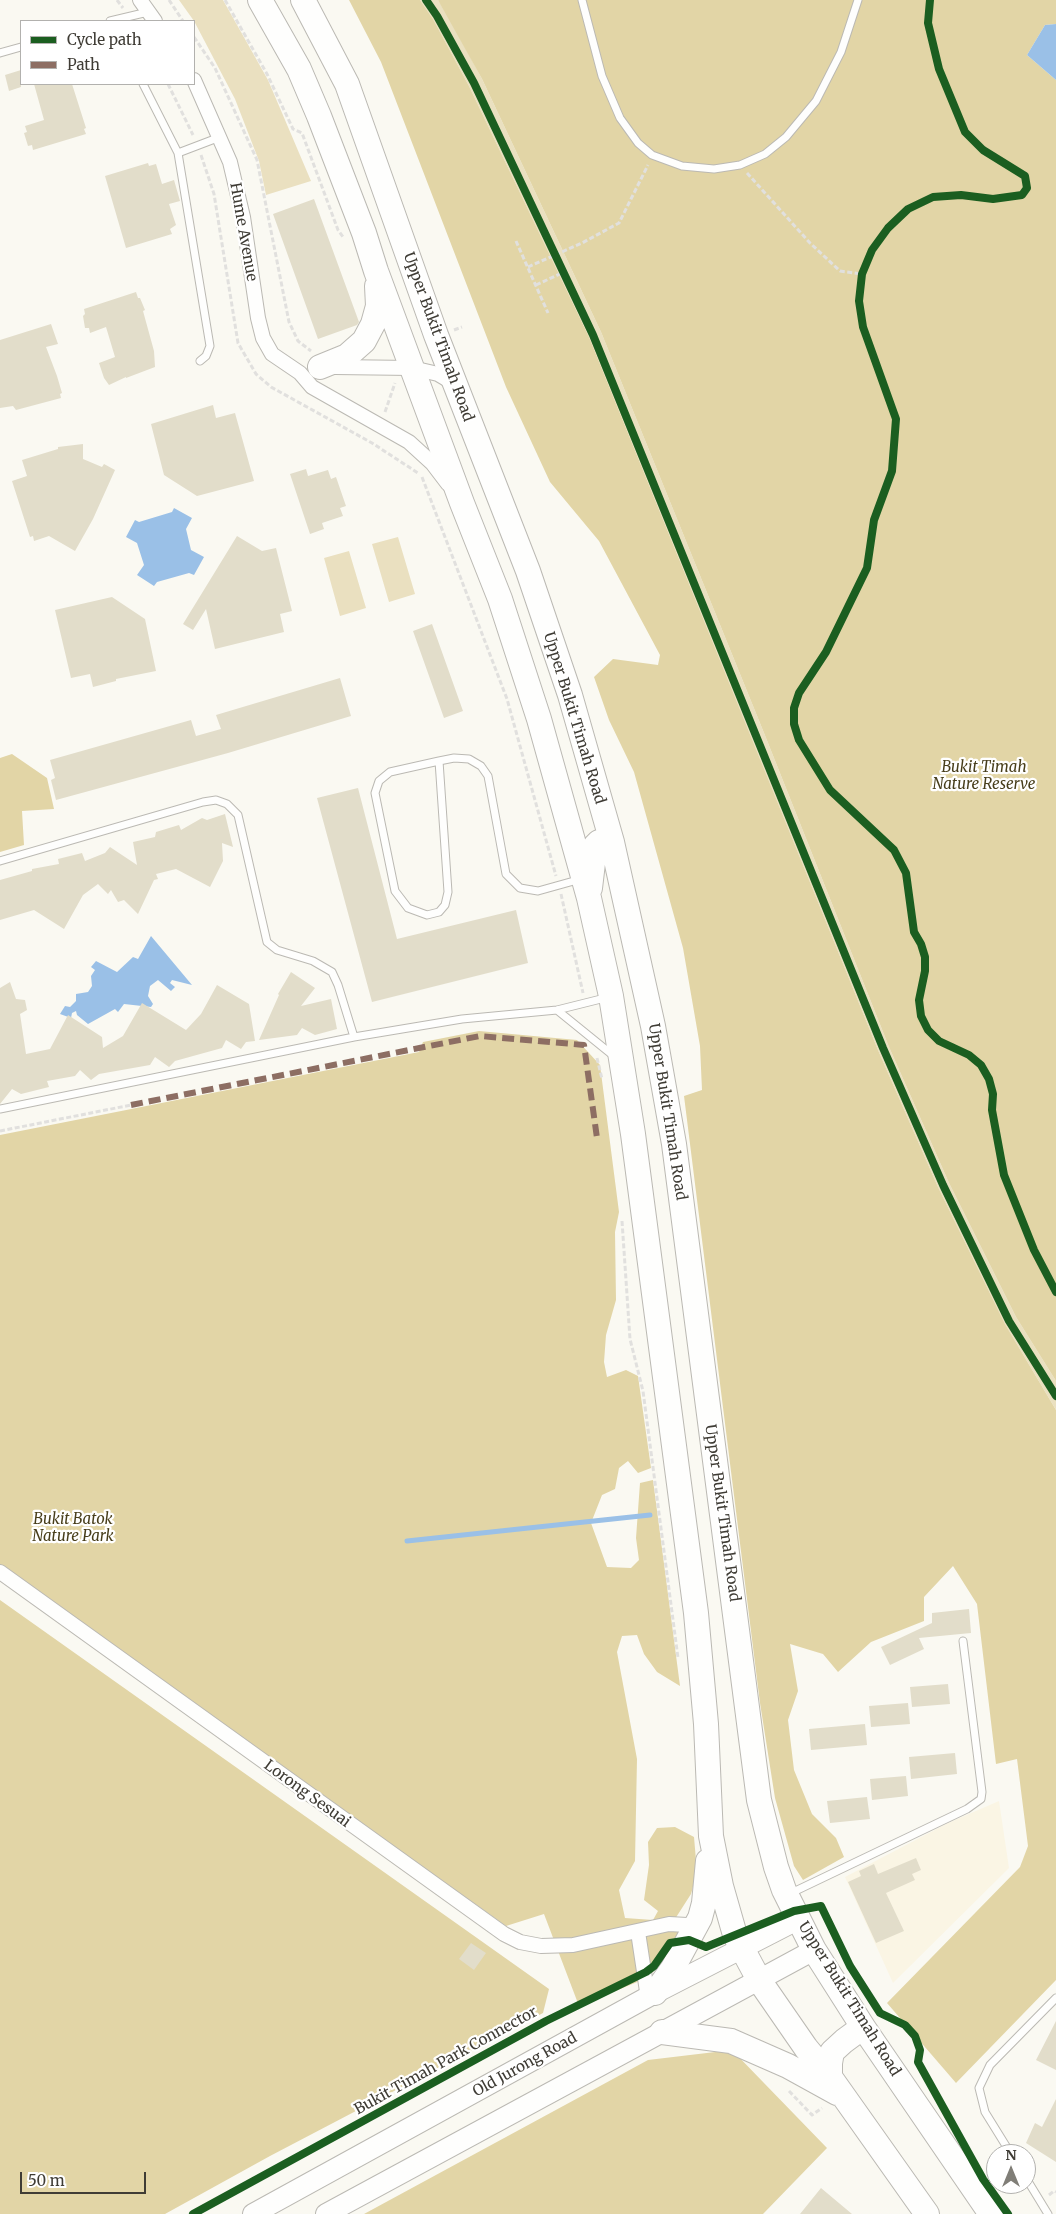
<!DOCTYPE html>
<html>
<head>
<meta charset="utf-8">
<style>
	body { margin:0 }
	#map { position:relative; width:1056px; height:2214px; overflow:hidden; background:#faf9f2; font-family:Merriweather,serif }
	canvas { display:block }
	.legend { position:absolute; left:20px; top:20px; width:175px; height:65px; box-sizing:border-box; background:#fff; border:1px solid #b2b1ae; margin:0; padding:6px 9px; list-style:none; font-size:15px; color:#3f3c35 }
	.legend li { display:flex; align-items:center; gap:10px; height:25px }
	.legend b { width:25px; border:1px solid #b2b1ae }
	.north { position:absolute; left:986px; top:2144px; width:50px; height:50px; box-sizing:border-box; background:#fff; border:1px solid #b2b1ae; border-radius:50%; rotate:0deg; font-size:14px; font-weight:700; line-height:20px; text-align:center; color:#3f3c35 }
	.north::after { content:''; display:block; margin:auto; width:18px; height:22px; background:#807e77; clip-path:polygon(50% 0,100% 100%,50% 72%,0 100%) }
	.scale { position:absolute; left:20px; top:2172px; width:126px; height:22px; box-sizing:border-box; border:2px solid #3f3c35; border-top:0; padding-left:6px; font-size:15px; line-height:18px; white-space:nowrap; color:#3f3c35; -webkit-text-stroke:4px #fff; paint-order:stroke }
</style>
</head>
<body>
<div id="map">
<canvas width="1056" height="2214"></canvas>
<ul class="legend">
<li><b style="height:6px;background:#1b5e20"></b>Cycle path</li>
<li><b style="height:6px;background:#8d6e63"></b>Path</li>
</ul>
<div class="north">N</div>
<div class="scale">50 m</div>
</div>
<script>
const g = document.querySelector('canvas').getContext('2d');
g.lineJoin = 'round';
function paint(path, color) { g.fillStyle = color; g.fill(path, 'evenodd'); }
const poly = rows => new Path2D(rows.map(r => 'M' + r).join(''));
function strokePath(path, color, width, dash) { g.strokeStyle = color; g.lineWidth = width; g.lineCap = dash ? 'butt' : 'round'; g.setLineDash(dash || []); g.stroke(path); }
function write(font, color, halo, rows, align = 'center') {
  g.font = font + ' Merriweather,serif'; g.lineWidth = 4.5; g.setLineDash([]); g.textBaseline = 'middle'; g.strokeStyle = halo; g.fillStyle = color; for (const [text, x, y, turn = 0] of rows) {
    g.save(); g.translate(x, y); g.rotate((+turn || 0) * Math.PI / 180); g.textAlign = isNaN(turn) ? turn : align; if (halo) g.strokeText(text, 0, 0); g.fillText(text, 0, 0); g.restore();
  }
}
paint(poly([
	[999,1801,1009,1868,893,1983,845,1877,948,1823]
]), '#faf5e4');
paint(poly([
	[179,0,223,0,268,80,311,181,266,195,259,161,235,99,194,21],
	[420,0,438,0,446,11,482,79,601,332,764,733,889,1047,949,1183,1016,1317,1056,1381,1056,1410,1005,1324,938,1187,878,1050,589,337,469,86,433,19],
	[398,537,415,594,389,602,372,544],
	[349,551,366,608,340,616,324,558]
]), '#eae0c0');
paint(poly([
	[349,0,420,0,433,19,469,86,589,337,878,1050,938,1187,1005,1324,1056,1410,1056,1980,956,2083,887,2003,1020,1867,1028,1846,1017,1759,996,1764,977,1604,953,1566,924,1597,924,1621,871,1642,838,1672,823,1654,790,1644,798,1691,788,1720,794,1770,812,1814,836,1838,844,1857,803,1880,794,1866,775,1798,760,1703,684,1096,702,1090,700,1046,683,948,634,772,609,720,594,677,613,659,658,665,660,655,599,541,550,482,506,387,381,62],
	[438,0,1056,0,1056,24,1045,25,1027,55,1056,80,1056,1381,1016,1317,949,1183,889,1047,764,733,601,332,482,79],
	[12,754,47,778,54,809,22,811,24,845,0,852,0,758],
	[479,1031,577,1040,600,1065,619,1212,615,1232,616,1300,606,1335,604,1362,607,1377,626,1370,638,1376,651,1468,638,1473,628,1461,619,1468,615,1489,602,1495,591,1523,607,1567,631,1568,639,1560,636,1538,640,1483,653,1480,680,1686,657,1672,644,1654,637,1635,622,1636,617,1652,637,1759,635,1861,619,1890,625,1918,653,1920,658,1911,644,1900,649,1865,648,1842,657,1828,675,1827,694,1837,697,1872,691,1894,675,1919,690,1924,670,1954,647,1978,579,2006,544,1914,506,1926,0,1566,0,1135,419,1052,423,1042],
	[0,1600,549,1989,543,2013,270,2156,165,2214,0,2214],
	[732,2050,827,2148,763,2214,364,2214,648,2060]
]), '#e2d5a6');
paint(poly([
	[1056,24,1056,80,1027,55,1045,25],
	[174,508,192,518,186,529,191,550,204,557,194,575,189,573,157,582,154,586,137,575,144,565,137,543,126,537,135,520,139,522,172,512],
	[151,936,192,985,172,980,170,983,175,987,171,991,158,980,150,986,148,996,153,1004,151,1007,124,1004,118,1012,115,1009,88,1024,77,1015,76,1011,72,1013,71,1018,60,1014,65,1006,70,1007,76,1001,76,994,88,992,92,986,91,976,95,970,91,967,96,961,117,972,133,957,138,959]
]), '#9ac0e7');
strokePath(poly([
	[407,1541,650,1515]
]), '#9ac0e7', 5);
paint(poly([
	[21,70,21,87,9,91,5,75],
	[34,84,72,84,86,128,84,129,86,134,33,150,32,145,28,146,24,133,27,132,25,126,44,120],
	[148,163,149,166,156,164,162,184,174,180,180,201,169,204,176,225,170,229,172,234,126,248,105,176],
	[314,199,359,322,357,325,318,339,273,214],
	[136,292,138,298,140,298,145,310,143,311,154,351,155,367,126,378,126,377,109,385,104,378,99,363,115,357,106,327,90,333,89,328,85,328,83,316,85,314,84,309],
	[51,324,58,344,46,347,57,376,62,393,60,394,61,398,16,410,13,406,0,408,0,340],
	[213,405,216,418,235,413,254,481,197,496,164,475,151,424],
	[83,444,83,459,102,467,104,464,115,470,93,519,75,551,49,536,34,541,33,536,30,537,12,481,27,476,22,460,58,449,58,447],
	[306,469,308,476,328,470,331,479,336,477,346,506,340,508,343,516,322,523,324,529,310,534,290,474],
	[237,536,262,551,276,548,292,611,280,614,284,632,215,649,206,609,193,630,183,624],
	[112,597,145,619,156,671,116,679,116,681,93,687,90,674,71,678,55,610],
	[432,624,463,711,444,718,413,631],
	[340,678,351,716,228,753,56,800,51,780,55,778,50,760,191,720,196,736,221,729,216,715],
	[358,788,397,939,516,910,528,963,372,1002,317,798],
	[225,814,233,847,222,843,223,861,210,887,176,869,156,874,158,879,154,880,138,914,124,900,118,902,111,890,108,894,98,884,83,895,64,929,34,910,0,920,0,880,32,871,32,869,59,864,58,859,82,853,85,861,105,853,110,847,137,865,133,842,155,837,156,832,179,825,181,830,202,818,207,820],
	[291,972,315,988,301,1006,331,999,337,1029,315,1035,302,1028,297,1035,259,1040,279,995,278,994],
	[10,982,16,999,25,1000,27,1010,20,1014,26,1054,50,1049,68,1015,102,1037,103,1048,123,1036,142,1003,186,1030,201,1014,217,985,249,1004,255,1041,246,1042,241,1049,226,1040,222,1048,175,1061,169,1067,155,1057,150,1065,99,1074,91,1080,80,1070,75,1076,47,1081,49,1087,21,1094,12,1089,0,1104,0,988],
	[969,1609,971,1633,919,1638,924,1649,890,1665,881,1647,932,1623,932,1613],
	[948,1684,950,1704,912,1707,910,1687],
	[908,1703,910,1724,871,1727,869,1706],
	[865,1724,867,1745,811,1750,809,1729],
	[955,1753,957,1774,911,1779,909,1757],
	[906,1776,908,1796,872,1800,870,1779],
	[867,1797,870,1819,830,1823,827,1801],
	[916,1858,921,1870,912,1874,915,1880,886,1893,904,1931,876,1943,848,1882,861,1876,859,1871,874,1864,878,1874],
	[471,1943,486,1953,474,1970,459,1959],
	[1056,2021,1056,2070,1036,2060],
	[1056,2099,1056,2162,1026,2143,1035,2123,1042,2127],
	[821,2188,852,2214,800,2214]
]), '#e2ddca');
const service = poly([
	[582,0,602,76,620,118,638,143,652,155,682,166,714,169,740,165,765,154,786,137,816,101,841,52,858,0],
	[110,21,148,12],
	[0,53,21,47],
	[143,84,178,153,210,346,206,356,200,361],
	[178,153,220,137],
	[439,761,448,892,445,905,439,912,427,915,408,908,395,891,375,793,379,781,390,772,439,761,454,758,469,759,481,766,488,776,506,874,520,888,538,891,581,879],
	[0,861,203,802,216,800,227,804,238,815,267,942,277,950,313,961,332,972,338,985,354,1037],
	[557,1010,615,1057],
	[0,1109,354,1037,462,1019,557,1010,609,997],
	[789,1894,967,1809,981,1799,982,1792,963,1641],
	[1011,2154,985,2112,979,2088,990,2065,1056,1998],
	[1026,2178,1048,2214]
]);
const minor = poly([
	[140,0,155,21],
	[194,80,230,162,243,217,258,318,263,338,272,354,300,373,312,387,409,442,432,463,448,484],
	[335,367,412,368,438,374,455,384],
	[0,1572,504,1934,520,1942,541,1946,573,1945,669,1924,687,1925,695,1928],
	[638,1932,648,1998]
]);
const secondary = poly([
	[253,2214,655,1993,799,1919],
	[326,2214,814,1950]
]);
const trunk = poly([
	[260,0,299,69,319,116,364,233,376,271,462,503,500,599,539,719,589,898,611,996,633,1134,696,1613,706,1724,711,1836,721,1886,735,1935,759,1980,806,2048,830,2077,927,2214],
	[303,0,347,84,436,335,528,571,570,695,612,842,653,1026,674,1144,759,1800,776,1867,784,1890,814,1950,863,2027,991,2214],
	[320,367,347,356,364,341,373,324,378,306,377,286],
	[590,888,595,846,599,842,612,842],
	[655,1993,673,1968,700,1918,704,1903,708,1861],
	[662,2032,731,2041,788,2066,837,2093],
	[830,2077,830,2063,832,2052,844,2041,863,2027]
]);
strokePath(service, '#bbb9b3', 9);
strokePath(minor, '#bbb9b3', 16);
strokePath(secondary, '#bbb9b3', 22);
strokePath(trunk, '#bbb9b3', 26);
strokePath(poly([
	[117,0,123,8],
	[169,0,183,21],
	[225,0,267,74,293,129,302,133,338,230,343,237],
	[194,37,215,68,257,160,289,322,298,341,311,351],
	[168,84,193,135],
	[201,155,214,194,238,343,256,374,271,387,372,443,418,473],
	[747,173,810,243,840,271,862,274],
	[516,241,548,313],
	[528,267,582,243,619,223,648,165],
	[536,285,564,272],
	[454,330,462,327],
	[385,412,395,383],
	[422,477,507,699,556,876],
	[561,894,583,993],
	[597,1058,602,1079],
	[0,1131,131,1105],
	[622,1221,630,1339,643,1391,678,1658],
	[789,2091,812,2115,822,2108],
	[1049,2195,1054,2191,1056,2192]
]), '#e1e0de', 3, [5, 2.5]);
strokePath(service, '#fefefd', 7);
strokePath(minor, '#fefefd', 14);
strokePath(secondary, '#fefefd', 20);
strokePath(trunk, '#fefefd', 24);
strokePath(poly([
	[131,1105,480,1036,584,1045,597,1138]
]), '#8d6e63', 6, [12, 6]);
strokePath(poly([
	[426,0,437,16,474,83,593,335,883,1048,943,1185,1009,1321,1056,1396],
	[930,0,928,23,939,69,965,132,983,150,1025,176,1027,188,1022,195,993,199,961,195,933,197,908,209,888,228,872,250,862,274,859,301,863,327,896,419,892,471,874,520,867,568,826,652,799,693,794,708,794,724,799,740,830,790,894,850,906,873,914,932,921,944,925,957,925,971,919,1000,921,1016,928,1030,939,1041,969,1055,981,1065,989,1079,993,1094,992,1110,1004,1175,1034,1250,1056,1292],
	[193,2214,546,2021,646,1972,654,1966,670,1943,689,1940,706,1947,794,1911,821,1906,850,1966,880,2013,905,2025,915,2036,920,2050,918,2062,983,2179,1008,2214]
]), '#1b5e20', 8);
write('15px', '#3f3c35', '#fff', [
	["Hume Avenue",243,232,80],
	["Upper Bukit Timah Road",438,337,70],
	["Upper Bukit Timah Road",574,718,73],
	["Upper Bukit Timah Road",667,1112,81],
	["Upper Bukit Timah Road",722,1513,82],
	["Lorong Sesuai",307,1794,36],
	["Upper Bukit Timah Road",849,1999,58],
	["Bukit Timah Park Connector",446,2061,-29],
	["Old Jurong Road",525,2065,-29]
]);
write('italic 15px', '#483e1b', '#fff', [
	["Bukit Timah",984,768],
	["Nature Reserve",984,785],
	["Bukit Batok",73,1520],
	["Nature Park",73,1537]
]);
</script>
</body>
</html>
